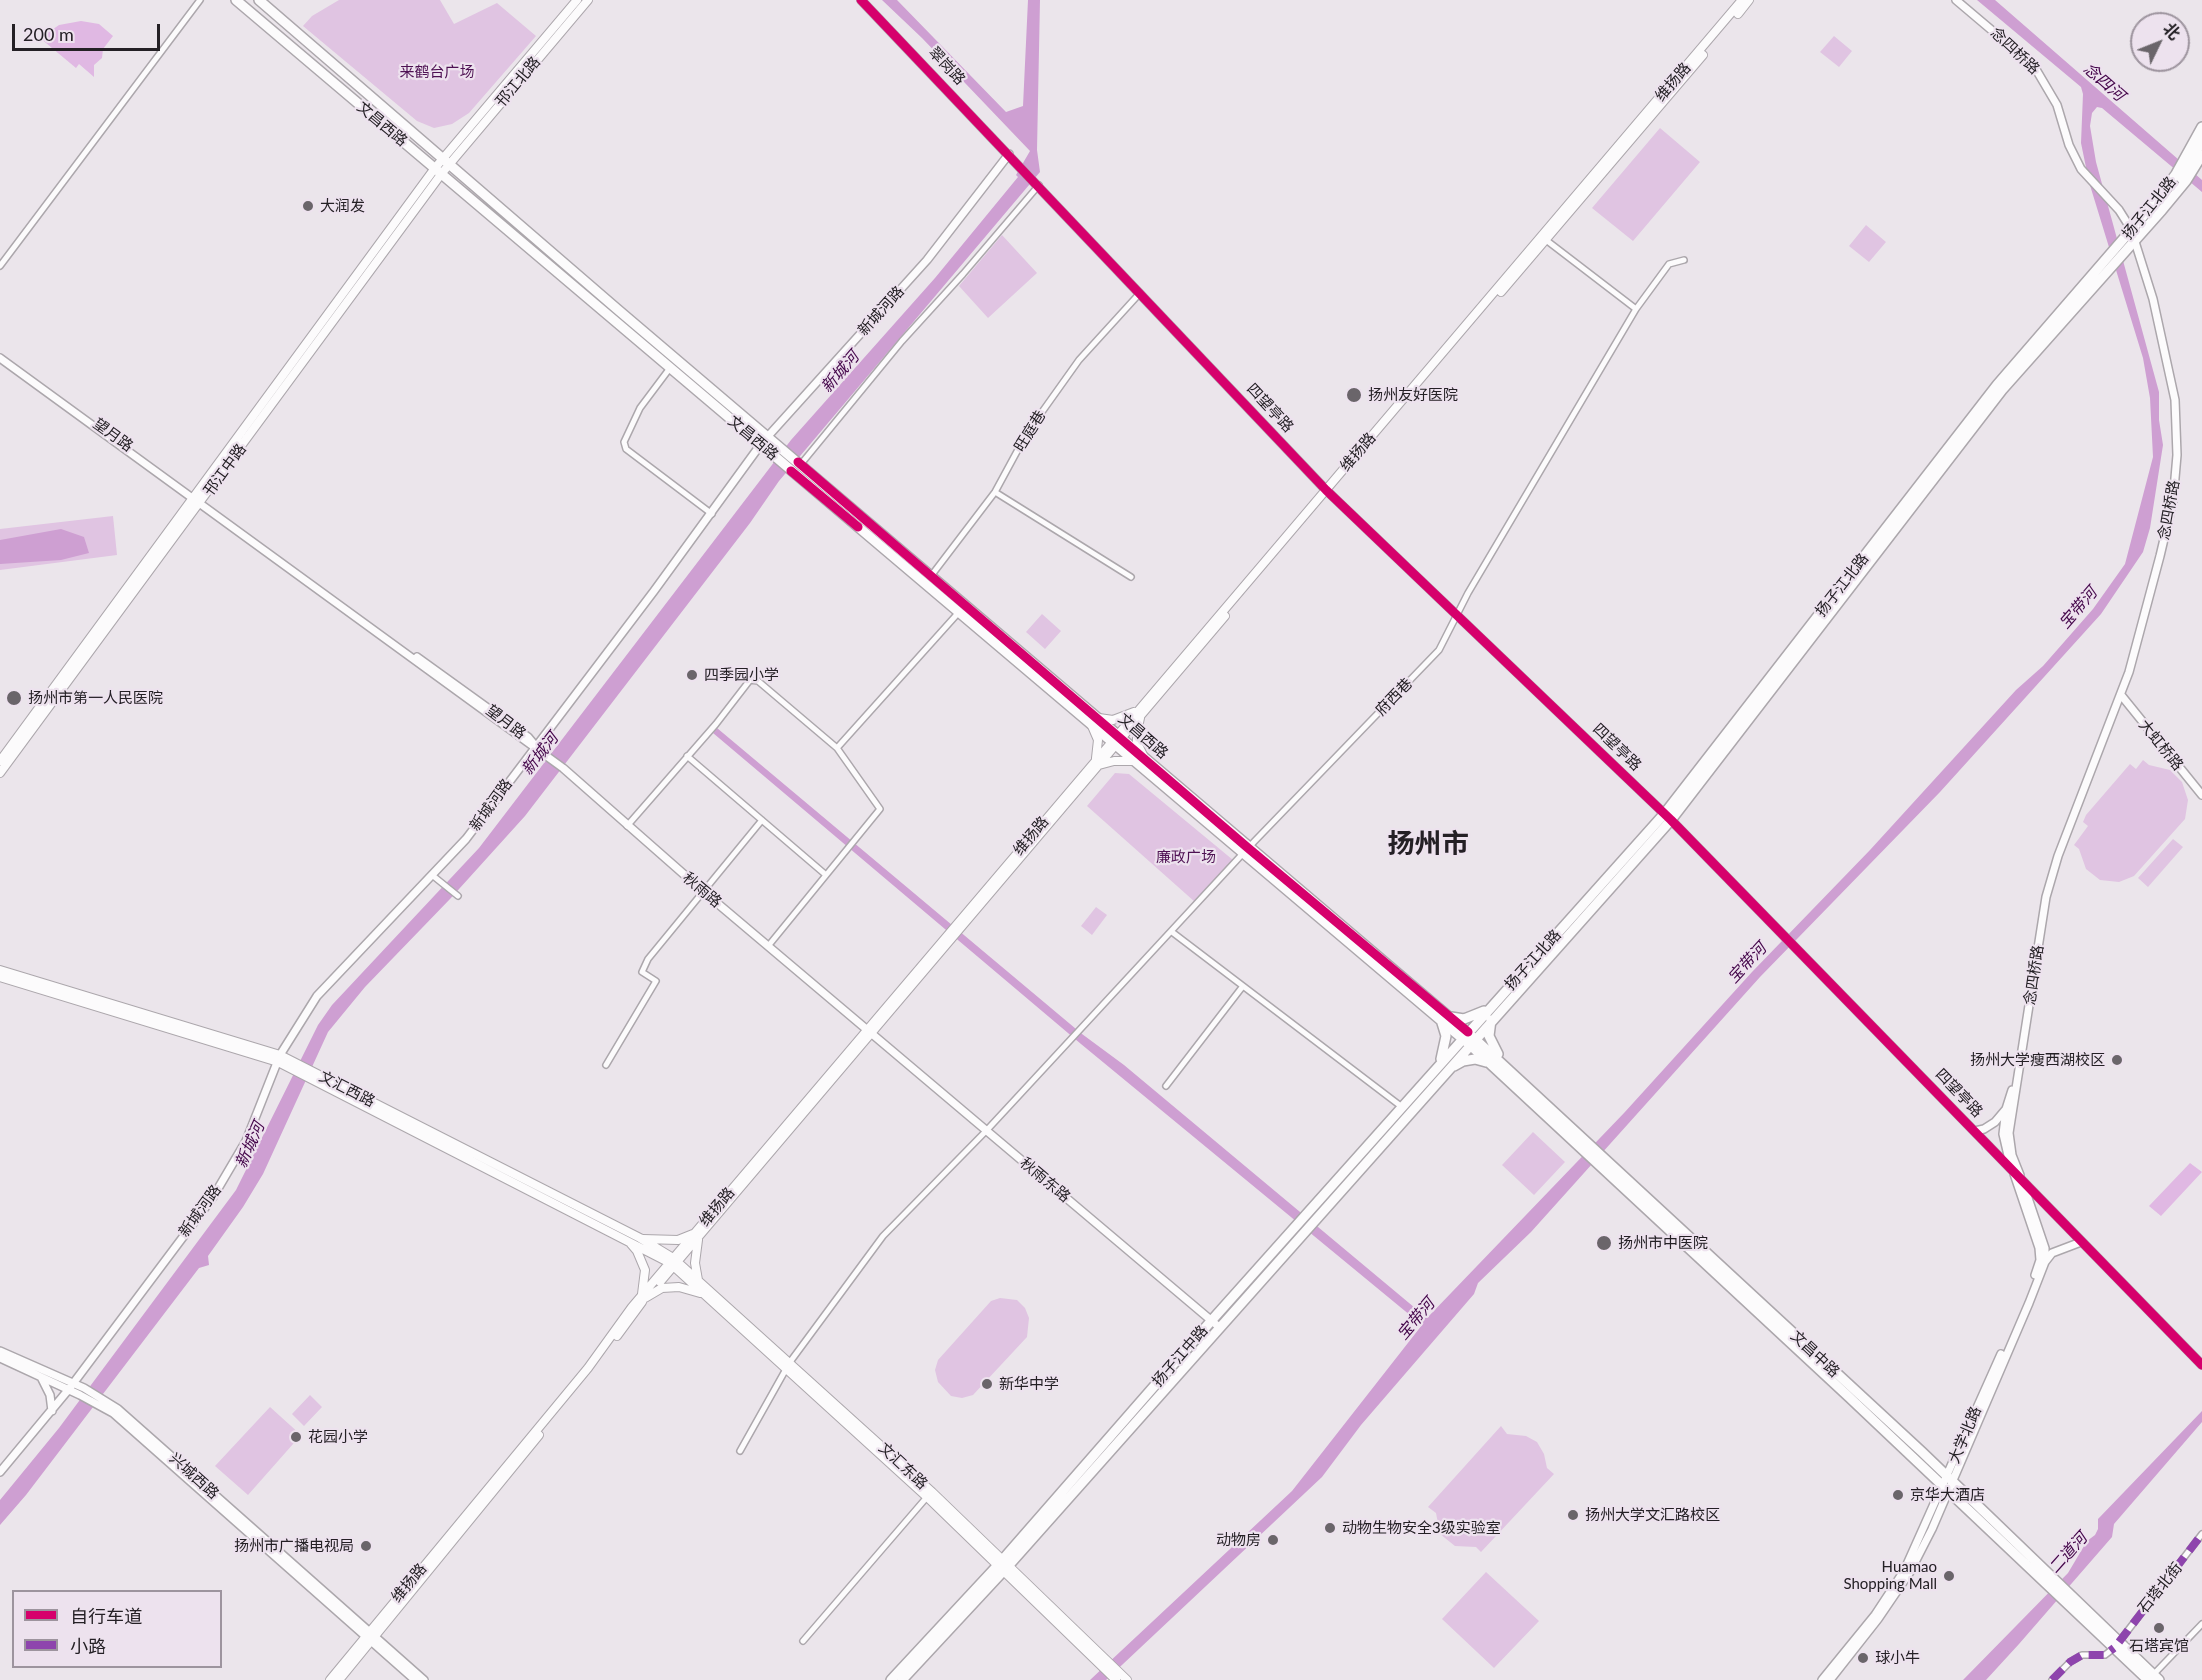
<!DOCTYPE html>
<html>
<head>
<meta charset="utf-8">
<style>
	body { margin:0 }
	#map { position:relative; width:2202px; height:1680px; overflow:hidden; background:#ebe5eb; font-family:Lato,"Noto Sans SC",sans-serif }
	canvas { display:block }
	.legend { position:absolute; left:12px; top:1590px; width:210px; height:78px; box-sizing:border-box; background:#ede2ee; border:2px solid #9d949e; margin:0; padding:8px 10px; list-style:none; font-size:18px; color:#242025 }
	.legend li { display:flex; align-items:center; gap:12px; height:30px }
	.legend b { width:30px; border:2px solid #9d949e }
	.north { position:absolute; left:2130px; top:12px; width:60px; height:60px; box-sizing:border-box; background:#ede2ee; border:2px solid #9d949e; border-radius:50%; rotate:47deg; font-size:16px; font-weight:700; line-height:24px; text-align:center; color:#242025 }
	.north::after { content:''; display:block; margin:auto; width:21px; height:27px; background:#6a656a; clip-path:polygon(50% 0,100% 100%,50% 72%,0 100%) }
	.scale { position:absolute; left:12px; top:24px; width:148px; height:27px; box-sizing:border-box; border:3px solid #242025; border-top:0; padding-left:8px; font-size:18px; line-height:21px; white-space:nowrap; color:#242025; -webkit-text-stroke:4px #ede2ee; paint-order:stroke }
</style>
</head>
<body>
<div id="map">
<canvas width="2202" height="1680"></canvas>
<ul class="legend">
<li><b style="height:8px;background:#d6006c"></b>自行车道</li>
<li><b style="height:8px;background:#8e44ad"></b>小路</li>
</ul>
<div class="north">北</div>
<div class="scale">200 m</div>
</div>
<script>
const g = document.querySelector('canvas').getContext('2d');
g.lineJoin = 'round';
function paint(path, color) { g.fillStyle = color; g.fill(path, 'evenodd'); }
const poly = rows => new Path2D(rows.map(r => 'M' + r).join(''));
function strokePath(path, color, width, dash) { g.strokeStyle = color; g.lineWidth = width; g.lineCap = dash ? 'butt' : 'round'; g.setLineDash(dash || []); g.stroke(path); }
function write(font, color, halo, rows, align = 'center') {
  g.font = font + ' Lato,"Noto Sans SC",sans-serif'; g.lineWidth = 4.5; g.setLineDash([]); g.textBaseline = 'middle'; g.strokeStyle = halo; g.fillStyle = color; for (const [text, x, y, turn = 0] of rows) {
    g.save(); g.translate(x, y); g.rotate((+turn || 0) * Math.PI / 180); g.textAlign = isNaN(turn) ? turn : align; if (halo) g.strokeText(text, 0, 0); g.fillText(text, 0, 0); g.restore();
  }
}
paint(poly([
	[339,0,440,0,454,24,497,3,536,36,469,113,452,124,434,128,417,121,303,26,312,16],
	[1834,36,1852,51,1839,67,1820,52],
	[1660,128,1700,162,1633,241,1592,208],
	[1866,225,1886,242,1869,262,1849,246],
	[1002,235,1037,273,988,318,959,286],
	[113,516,117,555,0,570,0,529],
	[1042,614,1061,631,1045,649,1026,632],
	[2143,760,2149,765,2170,770,2182,782,2188,800,2185,819,2134,876,2119,882,2100,880,2086,869,2079,849,2074,845,2088,826,2083,822,2086,815,2130,764,2136,769],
	[1115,773,1129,774,1233,860,1195,902,1087,806],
	[2173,839,2183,847,2148,887,2138,878],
	[1096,907,1107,915,1092,935,1081,926],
	[1533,1132,1565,1162,1534,1195,1502,1165],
	[1000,1298,1017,1300,1025,1308,1029,1318,1027,1337,973,1395,962,1398,951,1396,938,1382,935,1370,938,1360,991,1301],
	[310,1395,322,1407,304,1426,292,1414],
	[270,1407,301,1435,248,1495,215,1466],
	[1501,1426,1507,1434,1526,1436,1537,1442,1544,1454,1547,1468,1554,1474,1481,1552,1476,1547,1455,1546,1440,1534,1436,1513,1428,1507],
	[1486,1572,1539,1621,1494,1668,1442,1619]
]), '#e0c4e2');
paint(poly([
	[81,21,99,24,113,36,103,49,102,58,94,65,94,77,79,64,76,68,40,38,59,25],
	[2190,1163,2202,1172,2161,1216,2149,1206]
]), '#e0b8e3');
paint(poly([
	[882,0,897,0,1006,112,1023,106,1028,0,1040,0,1037,150,1040,172,779,481,750,523,525,816,450,899,365,987,328,1032,263,1174,243,1207,208,1256,209,1265,199,1268,26,1495,0,1525,0,1500,59,1428,236,1190,318,1025,332,1005,479,848,791,440,935,278,1018,177,1016,175,1030,151,922,38],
	[1977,0,1995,0,2202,180,2202,192,2102,108,2097,107,2092,113,2090,126,2096,162,2159,392,2159,420,2163,445,2150,528,2143,552,2101,614,1940,792,1760,977,1531,1232,1478,1283,1474,1294,1361,1425,1322,1477,1106,1680,1090,1680,1292,1491,1422,1325,1081,1044,713,733,717,728,1082,1034,1124,1065,1427,1318,1624,1113,1752,972,1870,850,2016,690,2043,666,2093,609,2125,564,2153,457,2150,398,2143,358,2089,182,2081,143,2083,94,2081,87],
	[61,529,84,537,89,553,61,560,0,564,0,540],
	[2202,1411,2202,1422,2114,1524,2112,1537,2019,1644,1986,1680,1963,1680,2068,1573,2087,1541,2095,1535,2098,1529,2098,1519]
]), '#ce9fd2');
const minor = poly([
	[1546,240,1636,309,1669,264,1684,260],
	[0,266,200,0],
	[670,368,640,408,624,442,626,449,712,514],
	[801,464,902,341,963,274,1039,185],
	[995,492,1131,577],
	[931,576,995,492,1027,433,1079,360,1140,293],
	[837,748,960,611],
	[687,756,826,875],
	[627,826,716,724,750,680,758,681,837,748,880,809,769,945],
	[432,875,458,896],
	[1172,932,1402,1107],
	[606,1065,656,981,642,972,648,959,762,820],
	[1166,1086,1243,986],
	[740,1451,790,1362,883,1236,986,1131,1248,848,1439,650,1468,593,1636,309],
	[803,1641,927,1497],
	[2119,1642,2202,1534],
	[2153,1675,2202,1624],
	[2052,1680,2070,1662,2082,1655,2105,1655,2114,1648]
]);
const tertiary = poly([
	[861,0,1326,490,1671,820,2202,1365],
	[1956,0,2034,66,2057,105,2069,145,2081,169,2119,210,2131,229,2153,299,2175,400,2177,455,2173,501,2160,556,2129,672,2058,856,2046,897,2009,1133,2012,1155,2020,1175],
	[0,358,563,768,704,892,1219,1327],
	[417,657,528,737,533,743],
	[2121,695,2202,795],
	[1975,1131,1984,1129,1995,1122,2006,1109],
	[2010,1164,2003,1134,2006,1109,2012,1090],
	[2014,1174,2039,1248,2040,1260,2035,1275],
	[2045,1262,2052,1253,2081,1242],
	[0,1351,84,1388,118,1409,424,1680],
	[0,1358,80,1395,113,1413,415,1680],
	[42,1379,50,1395,52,1411],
	[0,1472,69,1389,213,1197,246,1141,280,1055,317,996,466,839,654,591,761,444,927,260,1009,154],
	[1822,1680,1875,1615,1904,1571,2001,1354],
	[1830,1680,1878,1619,1910,1572,1932,1529,2029,1303,2045,1262,2045,1248,2024,1186]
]);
const secondary = poly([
	[1738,14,1749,0],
	[1501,292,1703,55],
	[1099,718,1113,720,1134,712],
	[1140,718,1137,732,1137,743,1143,755],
	[1092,726,1098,740,1096,758],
	[0,761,435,168,577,0],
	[1099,765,1114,761,1134,761],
	[0,773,442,173,588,0],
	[0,970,280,1055,640,1238,673,1258,932,1492,1127,1680],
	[0,977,278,1062,670,1263,927,1497,1116,1680],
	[643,1239,678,1240,693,1234],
	[631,1244,637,1251,645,1270,642,1294],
	[698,1280,695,1263,698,1240],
	[660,1282,1225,616],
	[645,1298,662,1288,679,1287,700,1293],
	[617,1336,642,1302],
	[330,1680,588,1368,632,1307,1742,0],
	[339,1680,539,1435]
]);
const primary = poly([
	[236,0,1470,1045,1849,1397,2148,1680],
	[259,0,617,309,1475,1039,1922,1452,2159,1680],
	[2181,178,2202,141],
	[1451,1017,1464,1019,1484,1011],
	[1491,1020,1489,1036,1498,1054],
	[1441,1059,1446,1036,1442,1023],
	[1454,1066,1463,1061,1475,1059,1486,1062],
	[891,1680,998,1565,1212,1320,1665,813,1997,385,2151,207,2176,174,2202,127],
	[902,1680,1009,1565,1671,820,2002,390,2162,210,2186,181,2202,155]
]);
strokePath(minor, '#aca7ac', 8);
strokePath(tertiary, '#aca7ac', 10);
strokePath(secondary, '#aca7ac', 10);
strokePath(primary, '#aca7ac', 12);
strokePath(minor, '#fcfbfc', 5);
strokePath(tertiary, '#fcfbfc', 7);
strokePath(secondary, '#fcfbfc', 8);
strokePath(primary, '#fcfbfc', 9);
strokePath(poly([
	[2119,1642,2202,1534],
	[2052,1680,2070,1662,2082,1655,2105,1655,2114,1648]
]), '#8e44ad', 8, [15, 8]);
strokePath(poly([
	[861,0,1326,490,1671,820,2202,1365],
	[798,462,1248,848,1468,1032],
	[791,471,858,527]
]), '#d6006c', 9);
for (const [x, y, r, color] of [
	[308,206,6,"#6a656a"],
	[1354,395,8,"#6a656a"],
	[692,675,6,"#6a656a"],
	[14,698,8,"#6a656a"],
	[2117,1060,6,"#6a656a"],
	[1604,1243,8,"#6a656a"],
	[987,1384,6,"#6a656a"],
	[296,1437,6,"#6a656a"],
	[1898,1495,6,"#6a656a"],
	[1573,1515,6,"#6a656a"],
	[1330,1528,6,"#6a656a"],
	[1273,1540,6,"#6a656a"],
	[366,1546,6,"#6a656a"],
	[1949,1576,6,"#6a656a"],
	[2159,1628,6,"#6a656a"],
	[1863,1658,6,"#6a656a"]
]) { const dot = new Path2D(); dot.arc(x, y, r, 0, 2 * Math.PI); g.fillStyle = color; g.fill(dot); strokePath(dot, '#ede2ee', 2); }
write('15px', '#242025', '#ede2ee', [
	["念四桥路",2015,51,43],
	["翠岗路",947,66,47],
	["邗江北路",518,82,-50],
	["维扬路",1673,82,-49],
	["文昌西路",382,124,40],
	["扬子江北路",2149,208,-51],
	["新城河路",881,311,-48],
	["四望亭路",1270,408,47],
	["旺庭巷",1030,431,-58],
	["望月路",113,435,36],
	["文昌西路",753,438,40],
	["维扬路",1358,452,-49],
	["邗江中路",225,470,-54],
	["念四桥路",2169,510,-80],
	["扬子江北路",1842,585,-52],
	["府西巷",1394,697,-46],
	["望月路",506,722,37],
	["文昌西路",1143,736,41],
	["大虹桥路",2161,745,51],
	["四望亭路",1617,747,44],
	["新城河路",491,805,-54],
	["维扬路",1031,836,-50],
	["秋雨路",702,890,40],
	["扬子江北路",1533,960,-48],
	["念四桥路",2034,975,-82],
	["文汇西路",347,1089,27],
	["四望亭路",1959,1093,46],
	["秋雨东路",1045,1180,40],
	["维扬路",717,1207,-50],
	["新城河路",200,1211,-54],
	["文昌中路",1815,1354,43],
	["扬子江中路",1180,1356,-49],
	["大学北路",1965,1435,-67],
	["文汇东路",903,1466,43],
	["兴城西路",194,1476,42],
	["维扬路",409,1583,-50],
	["石塔北街",2160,1588,-51]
]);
write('15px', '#4e1153', '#ede2ee', [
	["来鹤台广场",437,72],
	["廉政广场",1186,857]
]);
write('15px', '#242025', '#ede2ee', [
	["大润发",320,206],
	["扬州友好医院",1368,395],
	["四季园小学",704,675],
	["扬州市第一人民医院",28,698],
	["扬州大学瘦西湖校区",2105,1060,"right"],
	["扬州市中医院",1618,1243],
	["新华中学",999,1384],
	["花园小学",308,1437],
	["京华大酒店",1910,1495],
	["扬州大学文汇路校区",1585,1515],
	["动物生物安全3级实验室",1342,1528],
	["动物房",1261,1540,"right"],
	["扬州市广播电视局",354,1546,"right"],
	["Huamao",1937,1567,"right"],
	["Shopping Mall",1937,1584,"right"],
	["石塔宾馆",2159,1646,"center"],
	["球小牛",1875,1658]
], 'left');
write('italic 16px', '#44064a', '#ede2ee', [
	["念四河",2104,82,41],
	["新城河",840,372,-49],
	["宝带河",2078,608,-49],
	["新城河",540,754,-52],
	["宝带河",1747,963,-47],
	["新城河",250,1145,-66],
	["宝带河",1416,1319,-50],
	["二道河",2068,1553,-48]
]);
write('bold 27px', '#242025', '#ede2ee', [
	["扬州市",1428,844]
]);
</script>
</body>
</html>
